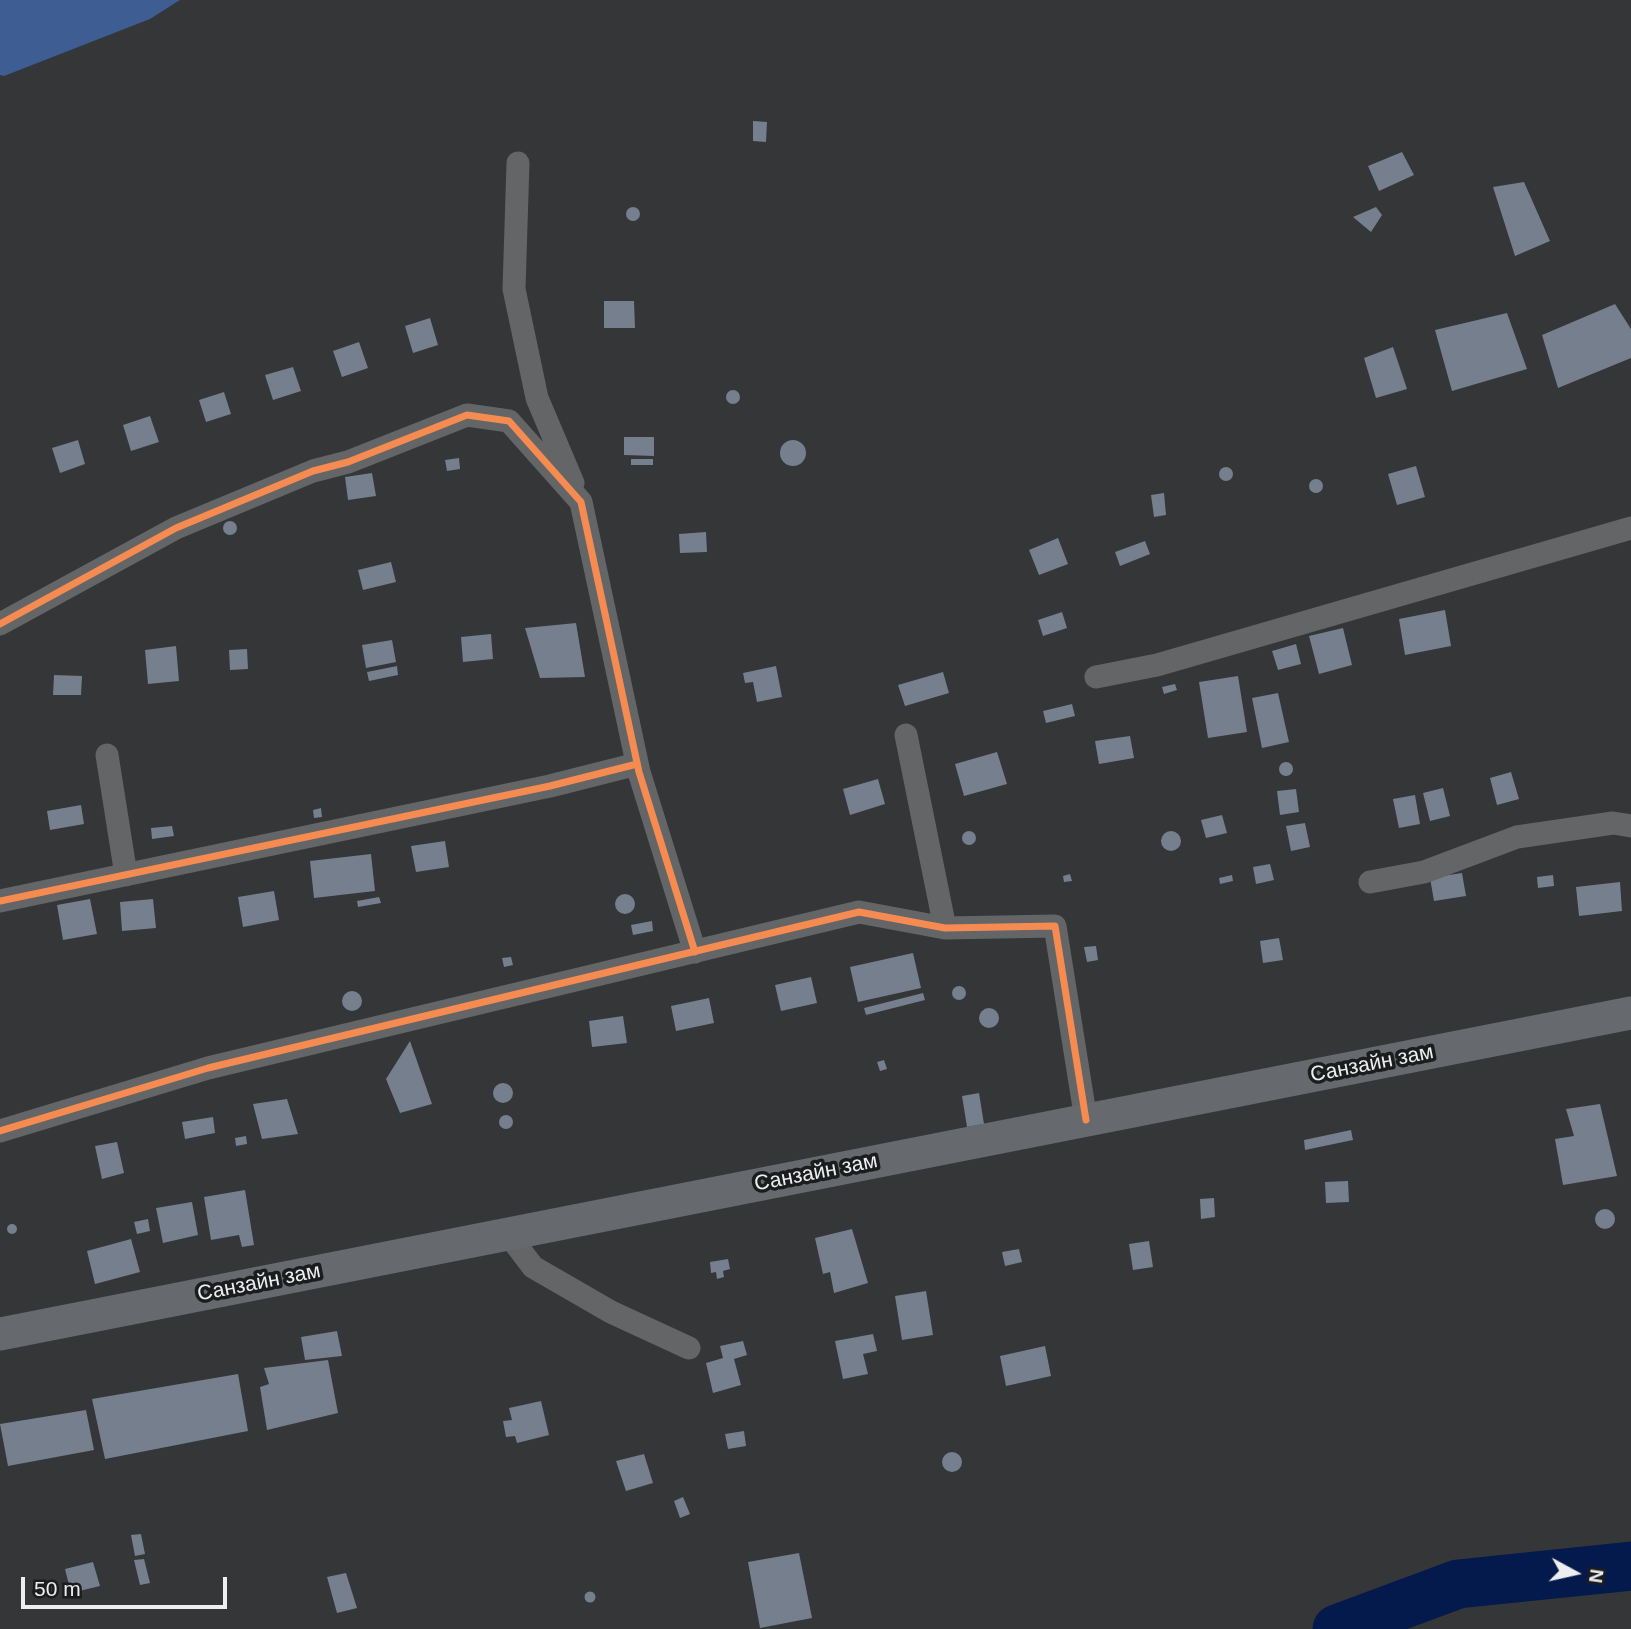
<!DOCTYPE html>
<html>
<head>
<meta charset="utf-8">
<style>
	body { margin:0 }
	#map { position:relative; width:1631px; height:1629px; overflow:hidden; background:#343638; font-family:Helvetica,sans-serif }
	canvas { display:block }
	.north { position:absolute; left:1540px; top:1538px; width:70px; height:70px; -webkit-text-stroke:5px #1b1c1e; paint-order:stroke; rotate:98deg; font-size:19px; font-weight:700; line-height:28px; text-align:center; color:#edeef0 }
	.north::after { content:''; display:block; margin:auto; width:24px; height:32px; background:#edeef0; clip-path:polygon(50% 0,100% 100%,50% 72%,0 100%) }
	.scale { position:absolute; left:21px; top:1577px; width:206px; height:32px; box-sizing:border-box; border:4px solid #edeef0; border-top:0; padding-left:9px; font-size:21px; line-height:24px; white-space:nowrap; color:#edeef0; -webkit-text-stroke:5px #1b1c1e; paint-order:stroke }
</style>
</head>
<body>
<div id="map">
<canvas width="1631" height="1629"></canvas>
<div class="north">N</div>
<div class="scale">50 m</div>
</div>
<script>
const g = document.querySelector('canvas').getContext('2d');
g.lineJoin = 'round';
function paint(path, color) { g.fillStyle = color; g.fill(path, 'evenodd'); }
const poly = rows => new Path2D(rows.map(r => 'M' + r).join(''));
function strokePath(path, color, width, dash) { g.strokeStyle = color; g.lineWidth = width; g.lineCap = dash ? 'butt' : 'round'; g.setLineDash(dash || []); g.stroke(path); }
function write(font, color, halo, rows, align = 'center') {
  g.font = font + ' Helvetica,sans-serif'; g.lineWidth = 7; g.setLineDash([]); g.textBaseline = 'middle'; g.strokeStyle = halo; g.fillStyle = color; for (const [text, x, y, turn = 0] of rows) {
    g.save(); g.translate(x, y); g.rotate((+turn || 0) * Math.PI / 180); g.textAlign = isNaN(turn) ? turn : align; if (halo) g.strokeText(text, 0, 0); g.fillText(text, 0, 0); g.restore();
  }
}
paint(poly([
	[0,0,180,0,150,19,4,76,0,75]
]), '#3d5d93');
strokePath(poly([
	[1337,1629,1458,1584,1631,1566]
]), '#051a4c', 49);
paint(poly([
	[753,121,767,122,766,142,753,141],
	[1402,152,1414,175,1379,191,1368,166],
	[1524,182,1550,241,1515,256,1493,187],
	[1376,207,1382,215,1371,232,1353,217],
	'626 214a7 7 0 1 1 14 0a7 7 0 1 1-14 0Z',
	[604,301,634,301,635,328,604,328],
	[1615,304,1631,329,1631,358,1558,388,1542,335],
	[1507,313,1527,369,1452,391,1435,330],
	[430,318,438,345,413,353,405,326],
	[359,342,368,368,342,377,333,351],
	[1393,347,1407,389,1376,398,1364,358],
	[293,367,301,391,273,400,265,375],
	'726 397a7 7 0 1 1 14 0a7 7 0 1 1-14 0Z',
	[224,392,231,414,206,422,199,400],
	[150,416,159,442,131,451,123,425],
	[624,437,654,437,654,456,624,455],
	'780 453a13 13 0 1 1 26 0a13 13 0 1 1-26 0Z',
	[78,440,85,464,60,473,52,448],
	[459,458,460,469,447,471,445,460],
	[631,459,653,459,653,465,631,465],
	[1416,466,1425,497,1397,505,1388,474],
	'1219 474a7 7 0 1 1 14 0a7 7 0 1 1-14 0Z',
	[372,473,376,496,348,500,345,477],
	'1309 486a7 7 0 1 1 14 0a7 7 0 1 1-14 0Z',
	[1164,493,1166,515,1154,517,1151,495],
	'223 528a7 7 0 1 1 14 0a7 7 0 1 1-14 0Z',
	[706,532,707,552,680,553,679,534],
	[1058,538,1068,564,1039,575,1029,550],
	[1145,541,1150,554,1120,566,1115,552],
	[391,562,396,582,363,590,358,570],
	[1445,610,1451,646,1405,655,1399,619],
	[1062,612,1067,628,1043,636,1038,620],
	[576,623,585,677,540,678,525,628],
	[1343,628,1352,665,1319,674,1309,636],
	[491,634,493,659,463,662,461,637],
	[392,640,396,662,366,668,362,645],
	[1296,644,1301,664,1278,670,1272,651],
	[176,646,179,681,148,684,145,650],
	[247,649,248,669,230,670,229,650],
	[397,666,398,675,369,681,367,672],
	[776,666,782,697,757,702,753,682,745,683,743,673],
	[943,672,949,693,905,706,898,685],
	[54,675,82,676,81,695,53,695],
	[1238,676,1247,732,1208,738,1199,682],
	[1175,684,1177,690,1164,694,1162,687],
	[1278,693,1289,742,1262,748,1252,698],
	[1072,704,1075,716,1046,723,1043,711],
	[1130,736,1134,758,1099,764,1095,741],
	[997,752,1007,784,964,796,955,764],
	'1279 769a7 7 0 1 1 14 0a7 7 0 1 1-14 0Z',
	[1511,772,1519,799,1497,805,1490,778],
	[878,779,885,804,850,815,843,789],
	[1443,788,1450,816,1430,821,1423,793],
	[1296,789,1299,812,1280,815,1277,791],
	[1415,795,1420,824,1399,828,1393,799],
	[81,805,84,824,50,830,47,811],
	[321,808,322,817,314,818,313,810],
	[1222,815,1227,833,1206,838,1201,820],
	[1305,823,1310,847,1291,851,1286,826],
	[172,826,174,836,152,839,151,828],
	'962 838a7 7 0 1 1 14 0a7 7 0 1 1-14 0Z',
	'1161 841a10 10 0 1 1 20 0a10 10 0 1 1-20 0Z',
	[445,841,449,867,416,872,411,846],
	[371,854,375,891,314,898,310,861],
	[1270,864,1274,880,1256,884,1253,867],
	[1462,873,1466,896,1434,901,1430,878],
	[1070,874,1072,881,1064,882,1063,876],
	[1232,875,1233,881,1220,884,1219,878],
	[1553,875,1554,886,1538,888,1537,877],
	[1620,882,1622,911,1579,916,1576,887],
	[274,891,279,920,243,927,238,897],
	'615 904a10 10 0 1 1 20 0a10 10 0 1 1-20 0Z',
	[379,897,381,903,358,907,357,901],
	[90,899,97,934,63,940,57,905],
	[153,899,156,928,122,931,120,902],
	[652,921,653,931,633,935,631,925],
	[1279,938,1283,960,1263,963,1260,941],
	[1096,946,1098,960,1087,962,1084,947],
	[913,953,921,988,858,1002,850,967],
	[511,957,513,965,504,967,502,958],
	[811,977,817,1003,781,1011,775,985],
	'952 993a7 7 0 1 1 14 0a7 7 0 1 1-14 0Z',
	'342 1001a10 10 0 1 1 20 0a10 10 0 1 1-20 0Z',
	[923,993,925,1000,866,1015,864,1008],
	[709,998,714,1023,676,1031,671,1006],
	'979 1018a10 10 0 1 1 20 0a10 10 0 1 1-20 0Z',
	[623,1016,627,1043,592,1047,589,1021],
	[410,1041,432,1104,400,1113,386,1079],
	[884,1060,887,1069,880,1071,877,1062],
	'493 1093a10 10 0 1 1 20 0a10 10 0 1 1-20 0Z',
	[979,1093,984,1124,967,1127,962,1096],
	[287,1099,298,1134,262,1139,253,1104],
	[1600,1104,1617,1176,1563,1185,1555,1139,1574,1136,1566,1109],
	'499 1122a7 7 0 1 1 14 0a7 7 0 1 1-14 0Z',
	[213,1117,215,1133,185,1139,182,1122],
	[1351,1130,1353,1140,1305,1150,1304,1140],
	[246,1136,247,1144,236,1146,235,1138],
	[117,1142,124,1173,102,1179,95,1146],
	[1348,1181,1349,1202,1326,1203,1325,1182],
	[245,1190,254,1245,242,1247,239,1235,211,1240,204,1197],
	[1214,1198,1215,1217,1201,1219,1200,1199],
	[192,1202,198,1235,163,1243,156,1208],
	'1595 1219a10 10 0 1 1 20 0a10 10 0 1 1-20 0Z',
	[148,1219,150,1231,137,1234,134,1222],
	'7 1229a5 5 0 1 1 10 0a5 5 0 1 1-10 0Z',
	[852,1229,868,1283,834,1293,830,1272,823,1274,815,1238],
	[131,1239,140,1272,95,1284,87,1251],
	[1149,1241,1153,1267,1133,1270,1129,1244],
	[1019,1249,1022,1262,1005,1266,1002,1252],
	[728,1259,730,1269,723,1271,724,1277,717,1279,716,1272,711,1273,710,1262],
	[926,1291,933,1335,902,1340,895,1296],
	[337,1331,342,1356,305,1360,301,1337],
	[873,1334,877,1351,863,1354,868,1374,843,1379,835,1341],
	[743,1341,747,1355,734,1359,741,1385,713,1393,706,1363,723,1358,720,1346],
	[1045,1346,1051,1376,1006,1386,1000,1356],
	[328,1360,338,1413,267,1430,260,1387,269,1384,264,1368],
	[238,1374,248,1431,105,1459,92,1399],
	[541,1401,549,1435,517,1443,515,1436,506,1437,503,1421,512,1420,509,1408],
	[86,1410,94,1450,8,1466,0,1424],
	[744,1431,746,1446,728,1449,725,1434],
	'942 1462a10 10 0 1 1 20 0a10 10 0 1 1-20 0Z',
	[644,1454,653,1483,626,1491,616,1461],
	[683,1497,690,1514,680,1518,674,1501],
	[141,1534,145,1554,135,1556,131,1535],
	[799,1553,812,1618,760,1628,748,1562],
	[144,1559,150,1583,140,1585,134,1560],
	[93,1562,100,1586,71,1593,65,1569],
	[346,1573,357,1608,337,1613,327,1577],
	'584.5 1597a5.5 5.5 0 1 1 11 0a5.5 5.5 0 1 1-11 0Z'
]), '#757f8d');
strokePath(poly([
	[518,163,514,289,537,398,573,483],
	[0,624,176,528,313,471,348,462,467,415,509,421,581,502,639,772,695,952],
	[1096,677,1157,665,1631,528],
	[906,735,945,928],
	[107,755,126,875],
	[1370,882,1424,872,1517,837,1613,823,1631,826],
	[0,901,550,786,637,764],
	[0,1131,208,1068,859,912,945,928,1055,926,1086,1120],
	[508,1234,533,1267,611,1312,689,1348]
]), '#646566', 23);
strokePath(poly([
	[0,1334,1631,1013]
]), '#66696d', 33);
strokePath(poly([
	[0,624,176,528,313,471,348,462,467,415,509,421,581,502,639,772,695,952],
	[0,901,550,786,637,764],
	[0,1131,208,1068,859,912,945,928,1055,926,1086,1120]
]), '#f68b52', 7);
write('21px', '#edeef0', '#1b1c1e', [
	["Санзайн зам",1372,1064,-11],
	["Санзайн зам",816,1173,-11],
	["Санзайн зам",259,1283,-11]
]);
</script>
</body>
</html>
